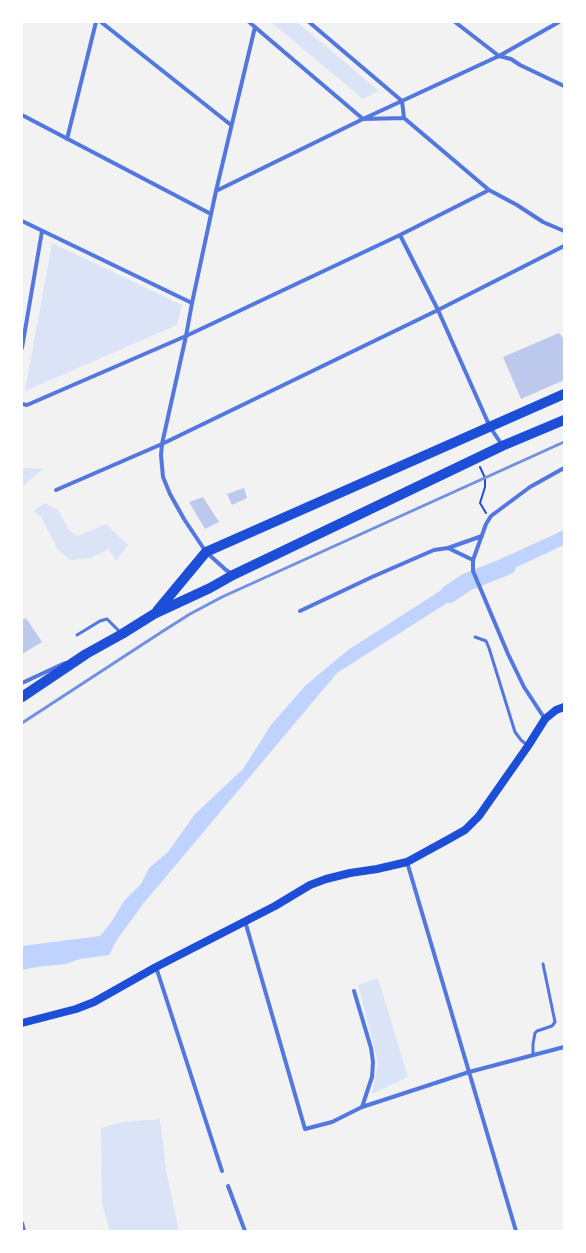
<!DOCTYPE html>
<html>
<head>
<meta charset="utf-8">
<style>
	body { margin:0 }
	#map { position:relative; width:586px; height:1253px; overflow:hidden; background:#f2f2f2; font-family:Overpass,sans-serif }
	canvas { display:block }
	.frame { position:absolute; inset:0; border:23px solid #fff; pointer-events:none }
</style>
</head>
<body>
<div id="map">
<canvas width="586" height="1253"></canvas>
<div class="frame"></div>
</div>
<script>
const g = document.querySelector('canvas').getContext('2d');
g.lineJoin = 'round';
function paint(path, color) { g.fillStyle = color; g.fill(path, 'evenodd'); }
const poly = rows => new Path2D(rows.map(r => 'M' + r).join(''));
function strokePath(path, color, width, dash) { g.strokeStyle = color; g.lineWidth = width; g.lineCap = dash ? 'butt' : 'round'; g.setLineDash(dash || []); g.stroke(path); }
paint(poly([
	[271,22,297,22,379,91,363,99],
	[52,243,182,305,177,325,25,391],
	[22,468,43,469,22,487],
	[45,503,58,510,70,531,77,536,106,524,128,545,116,561,109,549,91,558,70,560,58,550,41,517,33,511],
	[378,978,408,1077,372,1094,378,1063,358,985],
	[160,1119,166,1170,179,1231,110,1231,102,1204,101,1128,122,1122]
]), '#dbe4f7');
paint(poly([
	[564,530,564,545,484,582,483,567],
	[465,575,472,587,337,673,143,904,116,941,109,955,80,959,66,964,37,967,22,970,22,946,100,936,112,921,124,901,141,884,149,868,168,852,195,814,243,769,271,725,305,686,348,650]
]), '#bfd3fe');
strokePath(poly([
	[449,594,467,582,507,566]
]), '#bfd3fe', 18);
paint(poly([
	[559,333,564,339,564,380,521,399,503,357],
	[244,488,247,498,232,505,227,494],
	[203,497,219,522,205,529,189,502],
	[26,618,42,642,22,654,22,620]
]), '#bdc9ec');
strokePath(poly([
	[480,467,485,478,485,487,480,503,486,513]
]), '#1d4ed8', 2);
strokePath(poly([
	[77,635,100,621,107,619,121,633],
	[475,637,486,641,489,648,515,732,521,740,527,745],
	[533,1055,533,1044,535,1033,537,1031,552,1026,555,1022,543,964]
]), '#5277de', 3);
strokePath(poly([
	[101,22,231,125],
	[249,22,363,119,404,118,489,190,517,205,543,222,564,231],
	[309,22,402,101,404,118],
	[455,22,499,56,511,59,520,65,564,86],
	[22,115,211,214],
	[67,139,96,22],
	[216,191,363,119,499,56,559,22],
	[22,221,192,303],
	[400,235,438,310,490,427,502,445],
	[22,348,42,231],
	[22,404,27,405,186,336,400,235,489,190],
	[56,490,162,444,438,310,564,246],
	[448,548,482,536],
	[232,574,226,570,206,552,184,519,170,494,163,477,161,455,162,444,186,336,192,303,216,191,255,27],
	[300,611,372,577,434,550,448,548,473,560],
	[22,683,65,663],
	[545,719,524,687,508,654,473,571,473,560,486,524,491,516,530,487,564,468],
	[407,862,516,1231],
	[245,921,305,1129,332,1122,362,1107,469,1072,564,1047],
	[156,967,222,1171],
	[354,991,371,1048,373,1062,372,1077,362,1107],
	[228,1186,245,1231],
	[22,1223,24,1231]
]), '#5277de', 4);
strokePath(poly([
	[22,1023,76,1009,94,1002,156,967,275,906,310,885,326,879,350,873,377,869,407,862,449,839,465,830,479,816,528,746,545,719,556,710,564,707]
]), '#1d4ed8', 8);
strokePath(poly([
	[157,611,206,552,564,394],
	[22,697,86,654,122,634,154,614,210,588,233,575,502,446,564,420]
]), '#1d4ed8', 10);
strokePath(poly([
	[22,723,160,633,190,614,222,597,564,442]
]), '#7290e2', 3);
</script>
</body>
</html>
